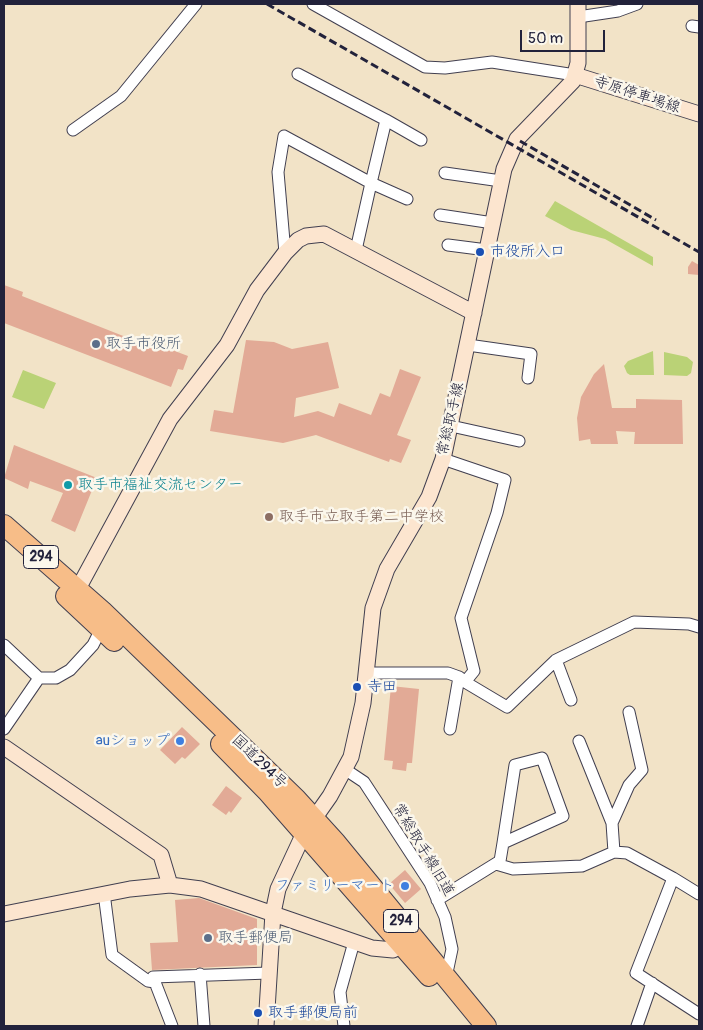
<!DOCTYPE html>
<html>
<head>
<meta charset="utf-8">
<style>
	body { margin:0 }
	#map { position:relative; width:703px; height:1030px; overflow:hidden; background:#f2e3c7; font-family:Pangolin,sans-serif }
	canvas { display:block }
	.frame { position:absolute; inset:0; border:5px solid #22223b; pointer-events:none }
	.scale { position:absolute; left:520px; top:30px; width:85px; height:22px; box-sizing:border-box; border:2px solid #22223b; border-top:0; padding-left:6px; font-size:15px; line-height:18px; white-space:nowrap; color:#22223b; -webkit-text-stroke:4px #fbf7ec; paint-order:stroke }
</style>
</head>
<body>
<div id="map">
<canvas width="703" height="1030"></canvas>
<div class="frame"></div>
<div class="scale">50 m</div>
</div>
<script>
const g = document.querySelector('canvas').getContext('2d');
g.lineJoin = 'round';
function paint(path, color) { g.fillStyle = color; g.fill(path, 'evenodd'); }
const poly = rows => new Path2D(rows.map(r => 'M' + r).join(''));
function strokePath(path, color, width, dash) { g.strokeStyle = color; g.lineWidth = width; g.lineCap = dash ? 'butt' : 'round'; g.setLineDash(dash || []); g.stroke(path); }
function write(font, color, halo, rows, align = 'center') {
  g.font = font + ' Pangolin,"Klee One",sans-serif'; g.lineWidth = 5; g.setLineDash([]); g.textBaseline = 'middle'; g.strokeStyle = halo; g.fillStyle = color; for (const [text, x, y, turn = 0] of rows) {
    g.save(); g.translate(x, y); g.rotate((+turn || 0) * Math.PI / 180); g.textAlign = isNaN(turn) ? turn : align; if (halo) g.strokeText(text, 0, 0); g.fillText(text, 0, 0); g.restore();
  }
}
paint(poly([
	[555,201,653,257,653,266,605,239,571,230,545,216],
	[653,351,654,375,630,375,627,373,624,366,628,361],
	[664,352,687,357,693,362,691,373,687,376,664,375],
	[23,370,56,383,44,409,12,397]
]), '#bad276');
paint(poly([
	[692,261,699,265,699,275,688,274,688,267],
	[4,285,23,292,22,296,141,343,143,339,188,356,183,370,178,369,171,387,4,323],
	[246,340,274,342,292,349,328,342,339,388,296,398,294,417,318,411,334,417,339,403,371,415,380,393,390,397,400,369,421,377,397,435,411,440,401,463,390,459,389,462,316,435,283,443,210,431,214,410,233,413],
	[604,364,612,408,636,408,636,399,682,400,683,444,634,444,635,432,616,431,618,444,591,444,590,439,579,441,577,418,581,397,594,374],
	[14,445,97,478,75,532,51,521,63,493,30,481,28,489,4,478],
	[391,686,419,689,412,763,407,763,406,771,392,769,393,761,384,760],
	[182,727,200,744,185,759,182,757,175,764,160,750],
	[226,786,242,798,231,813,229,811,226,815,212,805],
	[405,870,421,889,405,903,389,884],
	[199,898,257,919,257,965,152,970,150,943,178,942,175,900]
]), '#e2aa96');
const street = poly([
	[313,4,425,67,445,68,492,62,575,75],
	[578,17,618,11,637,4],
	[692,26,699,27],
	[298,74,386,120],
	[73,130,121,96,196,4],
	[445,173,501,181],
	[407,199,371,183,386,120,421,140],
	[440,215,493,223],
	[448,245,487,250],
	[285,253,278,172,284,136,371,183,356,250],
	[468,345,531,354,528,378],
	[451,426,519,441],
	[443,459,505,480,497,513,461,618,474,671,465,682,507,707,556,660,634,622,689,624,699,627],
	[4,645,39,678,4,729],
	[556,660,571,700],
	[367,673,448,673,459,677],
	[39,678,56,678,70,670,93,645,101,629],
	[450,729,459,677,463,680],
	[346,770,364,782,430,883,445,917,452,949,448,968,442,976],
	[612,823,629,785,642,770,629,712],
	[614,852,627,853,673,878,636,973,699,1014],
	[496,864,513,869,582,866,614,852,612,823,579,741],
	[673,878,699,894],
	[104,893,112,955,148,981,155,982],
	[437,900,500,861,503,843,515,765,542,758,563,816,503,843],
	[200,974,204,1026],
	[172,1026,153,977,269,973],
	[344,1026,340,992,354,942],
	[637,1026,652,983]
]);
const secondary = poly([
	[575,75,699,114],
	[73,598,170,419,227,345,257,290,285,253,298,240,306,236,324,234,474,313],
	[4,747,161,855,170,885],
	[4,914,130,889,170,885,201,889,372,948,393,950,402,945],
	[266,1026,273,913,278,889,304,833,330,796,351,757,363,703,373,608,387,569,429,497,443,459,504,169,517,139,573,81,578,63,578,4]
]);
const highway = poly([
	[4,525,102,611,296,799,336,843,486,1026],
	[66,596,114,641],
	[221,744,267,791,429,976]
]);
strokePath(street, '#413f50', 13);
strokePath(secondary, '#413f50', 17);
strokePath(highway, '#413f50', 22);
strokePath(street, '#fff', 11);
strokePath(secondary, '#fce5cf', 15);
strokePath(highway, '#f7bd88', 20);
strokePath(poly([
	[267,4,699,252],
	[520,141,656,220]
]), '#22223b', 3, [8, 4]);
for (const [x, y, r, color] of [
	[480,252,5,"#1a4fb4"],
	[96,344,5,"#5c6f8a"],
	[68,485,5,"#0f9aa8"],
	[269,517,5,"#8d6e63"],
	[357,687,5,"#1a4fb4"],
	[180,741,5,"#3f7fe0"],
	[405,886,5,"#3f7fe0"],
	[208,938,5,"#5c6f8a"],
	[258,1013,5,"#1a4fb4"]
]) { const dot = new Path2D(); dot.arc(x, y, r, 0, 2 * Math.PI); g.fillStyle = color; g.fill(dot); strokePath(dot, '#fbf7ec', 2); }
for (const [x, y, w] of [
	[41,557,35],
	[401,921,35]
]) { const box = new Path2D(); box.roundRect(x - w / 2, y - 11.5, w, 23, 4); g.fillStyle = '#fbf7ec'; g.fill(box); strokePath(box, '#22223b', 1); }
write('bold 14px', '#22223b', null, [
	["294",41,557],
	["294",401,921]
]);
write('15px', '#22223b', '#fbf7ec', [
	["寺原停車場線",637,95,18],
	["常総取手線",451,419,-77],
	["国道294号",259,762,44],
	["常総取手線旧道",423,850,59]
]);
write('15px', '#164399', '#fbf7ec', [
	["市役所入口",490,252],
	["寺田",367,687],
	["取手郵便局前",268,1013]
], 'left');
write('15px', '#4e5e75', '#fbf7ec', [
	["取手市役所",106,344],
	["取手郵便局",218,938]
], 'left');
write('15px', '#0d838f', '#fbf7ec', [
	["取手市福祉交流センター",78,485]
], 'left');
write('15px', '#785e54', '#fbf7ec', [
	["取手市立取手第二中学校",279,517]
], 'left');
write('15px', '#366cbe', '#fbf7ec', [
	["auショップ",170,741],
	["ファミリーマート",395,886]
], 'right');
</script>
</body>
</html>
